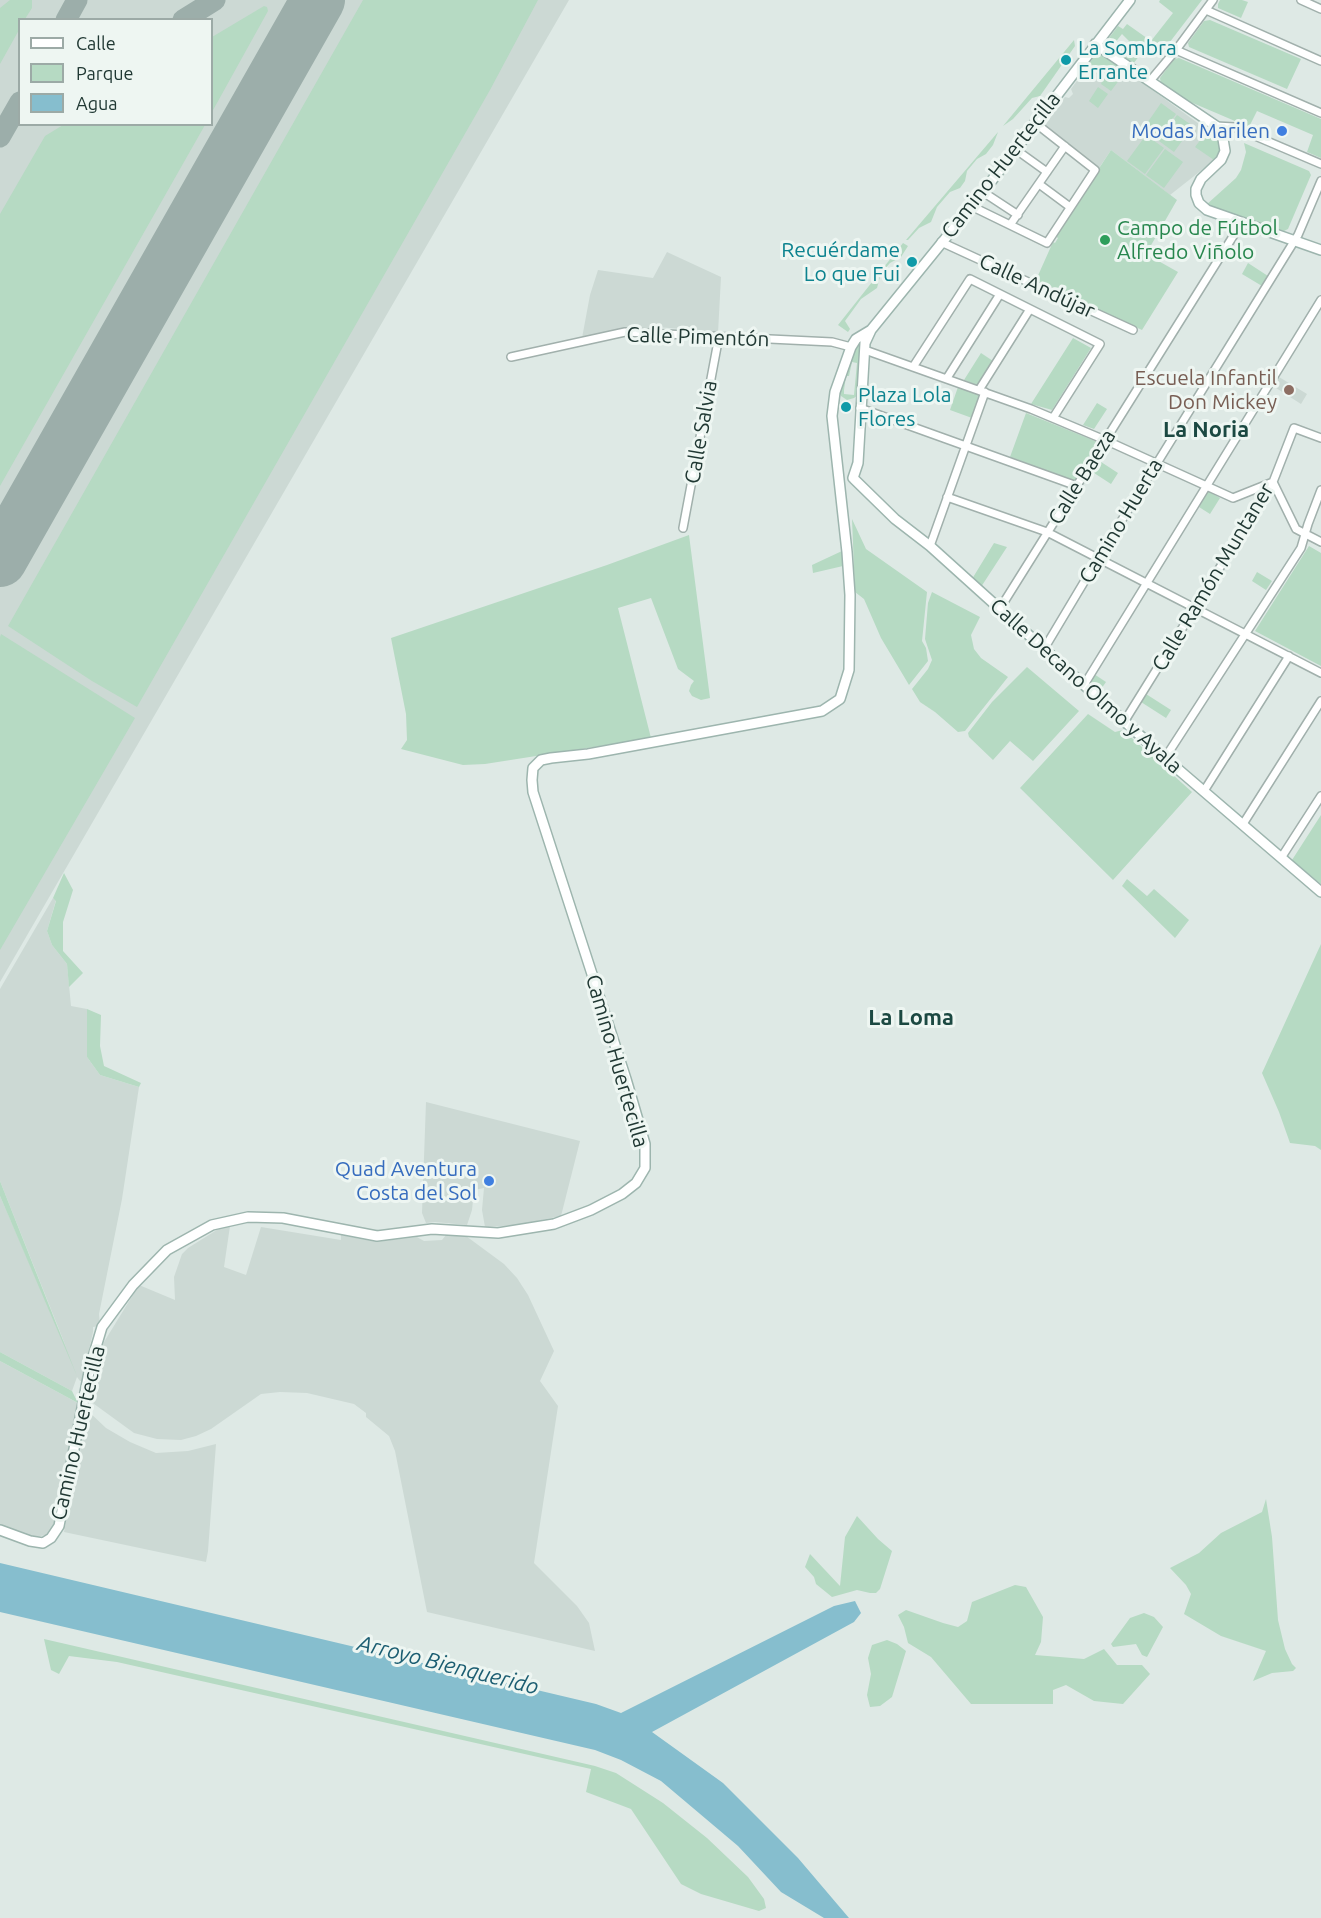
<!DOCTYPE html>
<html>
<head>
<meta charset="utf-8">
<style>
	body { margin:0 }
	#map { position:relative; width:1321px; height:1918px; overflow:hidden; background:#dee9e5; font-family:Ubuntu,sans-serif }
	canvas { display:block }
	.legend { position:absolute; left:18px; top:18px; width:195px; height:108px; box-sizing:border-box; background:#eef6f2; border:2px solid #9caaa6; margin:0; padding:8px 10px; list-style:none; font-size:18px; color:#203833 }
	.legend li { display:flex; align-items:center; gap:12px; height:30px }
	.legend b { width:30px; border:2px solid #9caaa6 }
</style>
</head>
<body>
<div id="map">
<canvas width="1321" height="1918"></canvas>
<ul class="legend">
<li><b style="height:8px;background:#fff"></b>Calle</li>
<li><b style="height:16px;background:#b6dac3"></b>Parque</li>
<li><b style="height:16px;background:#86bece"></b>Agua</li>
</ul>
</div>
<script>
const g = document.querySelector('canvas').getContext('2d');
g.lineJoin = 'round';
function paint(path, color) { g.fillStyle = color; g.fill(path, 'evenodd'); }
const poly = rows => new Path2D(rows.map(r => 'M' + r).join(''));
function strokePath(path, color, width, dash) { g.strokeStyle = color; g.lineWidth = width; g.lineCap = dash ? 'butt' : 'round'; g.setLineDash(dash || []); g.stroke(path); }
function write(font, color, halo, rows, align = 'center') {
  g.font = font + ' Ubuntu,sans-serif'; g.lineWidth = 6; g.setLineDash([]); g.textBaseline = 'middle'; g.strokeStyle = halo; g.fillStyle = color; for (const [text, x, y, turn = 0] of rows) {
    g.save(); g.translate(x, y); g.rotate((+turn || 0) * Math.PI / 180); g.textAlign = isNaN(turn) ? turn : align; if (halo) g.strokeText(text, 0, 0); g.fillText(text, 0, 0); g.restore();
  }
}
paint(poly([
	[0,0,569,0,0,982],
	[20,20,212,20,212,124,20,124],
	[1100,54,1103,54,1217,137,1217,158,1170,195,1111,150,1099,168,1044,127,1065,97,1069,98,1073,94,1071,89,1095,56],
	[667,252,721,277,718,333,696,332,696,330,656,327,656,330,618,330,582,338,590,295,598,270,653,278],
	[1279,377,1307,394,1301,404,1273,386],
	[53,898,56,900,47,931,52,945,67,964,71,1006,87,1009,87,1057,100,1075,139,1087,122,1199,99,1314,100,1326,93,1327,93,1332,82,1381,80,1381,77,1377,72,1391,0,1352,0,1196,66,1347,0,1181,0,989],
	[426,1102,580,1141,561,1216,517,1225,485,1227,482,1210,484,1188,474,1190,472,1210,467,1225,435,1222,426,1223,422,1213],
	[230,1226,224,1267,246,1275,261,1227,341,1240,341,1235,376,1242,417,1237,424,1241,442,1240,446,1235,466,1236,504,1264,517,1278,528,1295,554,1351,540,1381,558,1406,534,1563,577,1606,589,1623,595,1651,427,1612,395,1451,389,1436,366,1417,366,1413,354,1404,307,1393,280,1392,261,1394,211,1429,196,1436,181,1440,157,1439,134,1433,90,1401,94,1369,104,1342,139,1285,175,1300,174,1277,182,1254,188,1248,220,1228],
	[0,1361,78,1403,55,1521,51,1529,46,1535,35,1537,0,1525],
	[88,1411,106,1428,130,1442,156,1453,188,1451,216,1444,208,1551,206,1562,64,1532]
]), '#ccd9d4');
paint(poly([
	[10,0,32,0,32,8,25,19,20,20,19,30,0,64,0,8],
	[363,0,538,0,490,90,137,707,92,681,8,626],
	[1160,0,1202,0,1163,51,1150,42,1133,64,1118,52,1120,49,1122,50,1129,41,1122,34,1114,44,1115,45,1113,48,1106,42,1118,26,1123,29,1127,24,1151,41,1173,13,1159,2],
	[1220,0,1242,0,1248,2,1241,18,1218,8,1218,4],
	[264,6,267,7,268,11,212,112,212,37],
	[1210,20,1301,59,1287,89,1189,47,1188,43,1204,21],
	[1074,40,1075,46,1040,96,1032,98,1013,119,1003,126],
	[1100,54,1103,54,1126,71,1111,91,1101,84,1103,79,1087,66,1095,56],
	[1179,58,1321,119,1321,158,1307,152,1313,135,1257,111,1249,127,1181,98,1161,84,1160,78,1174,59],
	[1098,87,1108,94,1098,108,1089,101],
	[1161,103,1176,114,1158,140,1143,129],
	[1177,115,1193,126,1174,152,1159,141],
	[63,125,205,125,0,486,0,214,45,136],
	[1208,130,1219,140,1220,150,1214,160,1195,147],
	[998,132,993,145,986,154,977,159,967,171,965,181,960,188,950,192,937,207,931,222,919,228,908,240,906,240],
	[1146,135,1164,148,1145,174,1127,161],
	[1244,143,1309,171,1311,175,1288,229,1284,231,1271,227,1272,224,1265,221,1263,224,1206,205,1236,178,1241,170,1246,152],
	[1165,149,1183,162,1164,188,1146,175],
	[1111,150,1177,200,1146,254,1178,272,1142,330,1036,280,1053,242,1055,243,1058,238,1055,236],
	[903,243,908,246,901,257,890,263,881,273,877,288,861,299,845,321,850,329,848,332,838,325],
	[1248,263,1268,276,1262,286,1242,274],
	[1073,338,1091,348,1052,410,1031,404],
	[861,340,858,395,854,398,847,400,841,396,839,391,850,361,854,355,852,354],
	[852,362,857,363,854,395,844,394,844,390,846,376,849,376],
	[981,353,993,361,977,385,964,380],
	[958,387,980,395,972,418,950,410],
	[1097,403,1107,409,1094,429,1083,425],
	[1026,413,1100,443,1076,481,1010,457],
	[1098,460,1118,473,1111,484,1091,471],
	[1208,491,1220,498,1210,514,1199,507],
	[852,519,866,549,927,592,922,641,926,648,928,661,909,685,881,638,864,599,855,592],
	[689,535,710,698,701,700,692,696,689,691,691,685,694,681,678,669,651,598,618,608,651,738,485,764,463,765,401,749,407,740,406,714,391,638,607,565],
	[994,543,1007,547,981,587,972,579],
	[1309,546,1321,553,1321,666,1255,631],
	[842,551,843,566,813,573,812,565],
	[1257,572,1272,581,1266,590,1252,581],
	[932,592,980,617,971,635,974,649,981,658,1008,677,965,731,958,732,935,712,920,702,912,689,928,669,932,660,925,639,928,603],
	[1,634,135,718,0,950,0,637],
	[1027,667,1079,711,1033,761,1010,741,993,760,969,737,968,733,992,702],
	[1094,674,1106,682,1099,692,1088,683],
	[1146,694,1171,710,1166,718,1141,702],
	[1088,714,1115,732,1123,730,1192,792,1113,880,1020,788],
	[1321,815,1321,884,1292,860],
	[64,873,73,890,63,922,63,951,83,973,69,987,67,964,52,945,47,931,56,901,53,898],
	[1127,879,1147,896,1154,889,1189,920,1175,938,1122,886],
	[1321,944,1321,1150,1315,1146,1290,1143,1279,1112,1262,1073],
	[87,1009,101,1015,100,1046,104,1066,141,1083,139,1087,100,1075,87,1057],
	[0,1181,77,1376,0,1196],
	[0,1352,72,1391,78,1403,0,1361],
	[1266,1499,1272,1537,1278,1620,1285,1649,1292,1664,1296,1668,1293,1671,1272,1673,1253,1681,1266,1651,1221,1636,1184,1614,1191,1594,1186,1585,1170,1568,1199,1553,1221,1533,1262,1512],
	[857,1516,878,1539,892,1551,880,1589,876,1593,870,1593,857,1590,832,1597,816,1584,814,1577,805,1567,810,1554,840,1586,845,1537],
	[1015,1585,1026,1587,1043,1617,1041,1642,1035,1655,1084,1659,1104,1649,1117,1665,1142,1665,1150,1674,1123,1704,1094,1701,1066,1685,1053,1690,1053,1704,971,1704,931,1657,908,1643,904,1627,898,1615,906,1610,943,1623,958,1627,967,1621,972,1602],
	[1144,1613,1154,1617,1163,1627,1147,1657,1142,1655,1136,1644,1113,1647,1111,1644,1130,1618],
	[44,1639,595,1766,616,1773,663,1803,707,1838,748,1877,764,1899,766,1908,759,1911,701,1894,681,1884,631,1809,586,1792,591,1769,117,1662,69,1656,59,1674,51,1670],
	[887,1640,897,1644,906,1651,892,1697,880,1706,870,1707,867,1695,871,1674,868,1658,872,1645]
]), '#b6dac3');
paint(poly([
	[0,1563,596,1704,621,1713,834,1606,855,1601,861,1613,854,1622,652,1732,723,1783,798,1858,849,1918,824,1918,781,1892,738,1846,661,1781,621,1760,595,1750,0,1612]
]), '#86bece');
strokePath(poly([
	[66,20,77,0],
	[183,20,215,0],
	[0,137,20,102]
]), '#9caeaa', 21);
strokePath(poly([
	[0,560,318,0]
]), '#9caeaa', 54);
const street = poly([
	[1301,0,1321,9],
	[1206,10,1321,61],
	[1176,50,1321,113],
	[1150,81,1176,50,1213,0],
	[1216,126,1234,127,1321,164],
	[1015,149,1047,172],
	[1039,184,1070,207],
	[983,192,1018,215],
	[971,206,1047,243,1095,170,1034,122],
	[1010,225,1065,146],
	[941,242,1133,330],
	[865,350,1031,409,1105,440,1233,498,1273,482],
	[511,357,625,332,832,342,851,347],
	[913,367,970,279,1100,344,1053,418],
	[947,378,1000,294],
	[979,390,1030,309],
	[860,408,1077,486],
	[1273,482,1296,529,1321,542],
	[947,497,1047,532,1321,673],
	[683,528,719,336],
	[930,546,985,392],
	[999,610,1242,222],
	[1044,649,1099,557,1298,235,1321,181],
	[1084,685,1321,300],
	[1124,722,1273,482,1294,428,1321,438],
	[1165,758,1301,548,1308,524,1321,490],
	[1204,791,1289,656],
	[1243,824,1321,701],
	[1281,858,1321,796]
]);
const secondary = poly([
	[1095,44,1216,126,1222,133,1225,151,1221,160,1201,179,1196,189,1196,195,1199,203,1207,210,1321,250],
	[853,478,895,519,930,546,1165,758,1321,892],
	[853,478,858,463,865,343,871,330,983,192,1130,0],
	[0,1530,30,1541,43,1543,51,1538,59,1526,90,1367,102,1327,133,1285,167,1250,212,1225,248,1217,283,1218,377,1236,432,1229,498,1233,554,1224,591,1210,622,1194,636,1183,645,1168,645,1144,626,1079,533,792,532,780,533,768,541,760,551,758,588,754,822,711,840,699,849,670,850,595,847,552,832,416,835,392,851,347,856,339,871,330]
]);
strokePath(street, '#a1b0ac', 10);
strokePath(secondary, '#9db5ae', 12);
strokePath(street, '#fff', 7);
strokePath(secondary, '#fff', 9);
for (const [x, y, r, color] of [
	[1066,60,6,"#0f9aa8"],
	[1282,131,6,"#3f7fe0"],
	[1105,240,6,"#2e9e5b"],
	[912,262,6,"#0f9aa8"],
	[1289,390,6,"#8d6e63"],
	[846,407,6,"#0f9aa8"],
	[489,1181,6,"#3f7fe0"]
]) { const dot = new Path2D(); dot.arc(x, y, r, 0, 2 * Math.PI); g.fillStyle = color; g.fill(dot); strokePath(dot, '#eef6f2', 2); }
write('21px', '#0d838f', '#eef6f2', [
	["La Sombra",1078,48],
	["Errante",1078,72],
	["Recuérdame",900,250,"right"],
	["Lo que Fui",900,274,"right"],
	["Plaza Lola",858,395],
	["Flores",858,419]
], 'left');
write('21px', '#366cbe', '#eef6f2', [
	["Modas Marilen",1270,131],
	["Quad Aventura",477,1169],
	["Costa del Sol",477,1193]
], 'right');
write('21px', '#203833', '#eef6f2', [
	["Camino Huertecilla",1001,165,-52],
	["Calle Andújar",1037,286,25],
	["Calle Pimentón",698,337,2],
	["Calle Salvia",701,432,-80],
	["Calle Baeza",1082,477,-58],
	["Camino Huerta",1121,521,-59],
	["Calle Ramón Muntaner",1213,577,-59],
	["Calle Decano Olmo y Ayala",1086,686,42],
	["Camino Huertecilla",617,1061,74],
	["Camino Huertecilla",78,1433,-77]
]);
write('21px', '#27864d', '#eef6f2', [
	["Campo de Fútbol",1117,228],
	["Alfredo Viñolo",1117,252]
], 'left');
write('21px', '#785e54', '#eef6f2', [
	["Escuela Infantil",1277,378],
	["Don Mickey",1277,402]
], 'right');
write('bold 22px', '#1c4942', '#eef6f2', [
	["La Noria",1206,430],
	["La Loma",911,1018]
]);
write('italic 22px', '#1c5e72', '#eef6f2', [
	["Arroyo Bienquerido",448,1665,14]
]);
</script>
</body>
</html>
